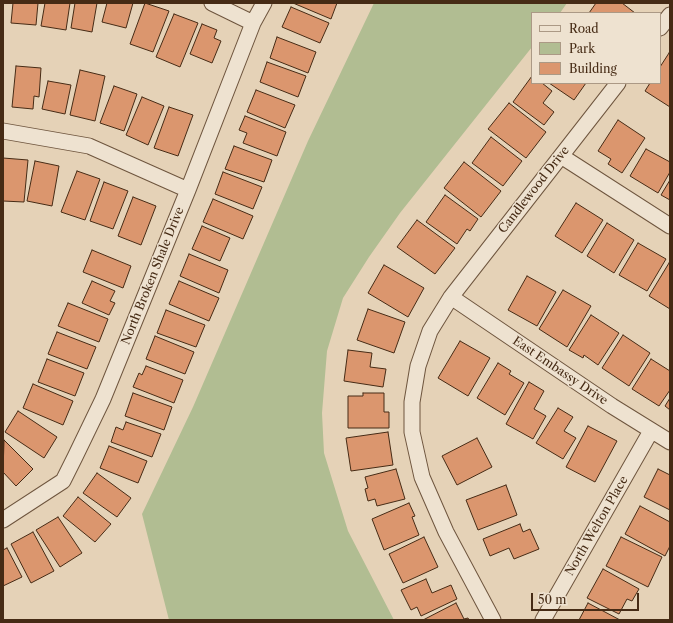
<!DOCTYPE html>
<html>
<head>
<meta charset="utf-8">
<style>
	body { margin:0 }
	#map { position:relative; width:673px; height:623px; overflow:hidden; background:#e5d2b7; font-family:"Libre Caslon Text",serif }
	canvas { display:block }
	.frame { position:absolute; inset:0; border:4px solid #462b15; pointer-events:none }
	.legend { position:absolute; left:531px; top:12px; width:130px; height:72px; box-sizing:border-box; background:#eee2d0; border:1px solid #ab9985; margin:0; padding:5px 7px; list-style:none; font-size:12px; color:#462b15 }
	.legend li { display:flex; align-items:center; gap:8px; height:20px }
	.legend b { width:20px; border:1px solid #ab9985 }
	.scale { position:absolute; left:531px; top:593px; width:108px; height:18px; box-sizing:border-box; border:2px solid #462b15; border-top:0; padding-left:5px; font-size:12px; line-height:14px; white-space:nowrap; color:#462b15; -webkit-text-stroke:3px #eee2d0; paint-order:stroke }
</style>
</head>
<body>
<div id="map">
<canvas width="673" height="623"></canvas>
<div class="frame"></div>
<ul class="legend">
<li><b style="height:5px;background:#eee2d0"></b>Road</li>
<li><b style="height:11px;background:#b1bd92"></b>Park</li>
<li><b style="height:11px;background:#db966e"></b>Building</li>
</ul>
<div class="scale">50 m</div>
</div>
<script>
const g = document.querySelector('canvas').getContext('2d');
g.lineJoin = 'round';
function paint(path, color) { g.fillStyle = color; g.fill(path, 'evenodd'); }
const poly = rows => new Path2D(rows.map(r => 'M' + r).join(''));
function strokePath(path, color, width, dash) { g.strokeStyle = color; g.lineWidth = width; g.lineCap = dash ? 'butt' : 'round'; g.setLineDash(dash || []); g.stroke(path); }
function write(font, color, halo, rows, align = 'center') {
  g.font = font + ' "Libre Caslon Text",serif'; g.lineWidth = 3; g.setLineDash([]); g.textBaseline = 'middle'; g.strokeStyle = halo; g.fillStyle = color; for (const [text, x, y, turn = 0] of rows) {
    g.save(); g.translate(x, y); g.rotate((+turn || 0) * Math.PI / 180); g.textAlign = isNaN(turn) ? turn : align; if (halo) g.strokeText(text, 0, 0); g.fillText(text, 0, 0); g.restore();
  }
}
paint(poly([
	[374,3,567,3,560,13,532,13,532,47,400,213,369,257,343,298,327,351,322,413,324,453,348,531,394,620,169,620,142,514,193,407,308,141]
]), '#b1bd92');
const building = poly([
	[13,3,38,3,36,25,11,23,13,3],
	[45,3,70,3,66,30,41,26,45,3],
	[75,3,97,3,92,32,71,28,75,3],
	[107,3,133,3,126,28,102,22,107,3],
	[145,3,169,11,153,52,130,44,145,3],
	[293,3,337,3,331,19,293,3],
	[596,3,622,3,635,13,589,13,596,3],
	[291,7,329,23,320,43,282,27,291,7],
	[174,14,198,23,180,67,156,57,174,14],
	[202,24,217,30,214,38,221,41,212,63,190,54,202,24],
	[277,37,316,52,308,73,270,58,277,37],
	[669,53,670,54,670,107,645,91,650,83,660,83,660,67,669,53],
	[267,62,306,76,298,97,260,82,267,62],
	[16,66,41,68,39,97,34,96,33,109,12,107,16,66],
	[80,70,105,76,95,121,70,115,80,70],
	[532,76,532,83,542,83,552,91,543,103,554,112,544,125,513,102,532,76],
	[48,81,71,85,65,114,42,109,48,81],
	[549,83,586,83,574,100,549,83],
	[114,86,137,94,124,131,100,123,114,86],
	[256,90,295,105,285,128,247,112,256,90],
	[142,97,164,106,148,145,126,135,142,97],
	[509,103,546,132,526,158,488,129,509,103],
	[169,107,193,115,178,156,154,148,169,107],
	[245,116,286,132,277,156,243,143,247,133,239,130,245,116],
	[618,120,645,138,622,173,608,164,611,159,598,151,618,120],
	[491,137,522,161,503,186,472,163,491,137],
	[234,146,272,160,264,182,225,169,234,146],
	[646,149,670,162,670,172,658,193,630,176,646,149],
	[3,158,28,160,24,202,3,201,3,158],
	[35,161,59,166,52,206,27,201,35,161],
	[464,162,501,191,481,217,444,188,464,162],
	[77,171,100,179,85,220,61,212,77,171],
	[223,172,262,187,253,209,215,194,223,172],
	[670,180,670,200,661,195,670,180],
	[104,182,128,191,113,229,90,221,104,182],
	[445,195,478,219,470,231,467,229,457,244,426,222,445,195],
	[133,197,156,206,141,245,118,236,133,197],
	[213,199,253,216,243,239,203,222,213,199],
	[576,203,603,220,582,253,555,236,576,203],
	[417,220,455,248,435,274,397,247,417,220],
	[607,223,634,240,614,273,587,256,607,223],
	[202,226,230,238,220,261,192,249,202,226],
	[638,243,666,259,647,291,619,275,638,243],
	[92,250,131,266,123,288,83,272,92,250],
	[189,254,228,270,219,293,180,276,189,254],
	[669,263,670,264,670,309,649,296,669,263],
	[384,265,424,288,408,317,368,293,384,265],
	[527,276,556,292,537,326,508,310,527,276],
	[92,281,115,291,110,301,115,303,109,315,82,303,92,281],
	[179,281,219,298,209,321,169,304,179,281],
	[563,290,591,306,567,347,539,329,563,290],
	[68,303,108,319,99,342,58,326,68,303],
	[368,309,405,322,394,353,357,340,368,309],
	[166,310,205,325,196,347,157,333,166,310],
	[591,315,619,333,598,365,584,355,583,358,569,350,591,315],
	[57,332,96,347,87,369,48,354,57,332],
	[623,335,650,353,629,386,602,368,623,335],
	[155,336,194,352,185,374,146,359,155,336],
	[460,341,490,358,468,396,438,378,460,341],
	[348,350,372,353,370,367,386,369,383,387,344,381,348,350],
	[47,359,84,373,75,396,38,382,47,359],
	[651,359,670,371,670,390,659,406,632,389,651,359],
	[498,363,511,371,509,374,524,383,505,415,477,398,498,363],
	[146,366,183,380,174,403,133,387,139,373,142,375,146,366],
	[529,382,544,391,534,409,546,416,533,439,506,424,529,382],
	[33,384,73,401,63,425,23,408,33,384],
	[133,393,172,407,164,430,125,416,133,393],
	[363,393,384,393,384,412,389,412,389,428,348,428,348,396,363,396,363,393],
	[670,398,670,410,665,406,670,398],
	[558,408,573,417,564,431,576,438,563,459,536,443,558,408],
	[18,411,57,437,44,458,5,432,18,411],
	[126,422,161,434,152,457,111,442,116,427,123,430,126,422],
	[588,426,617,441,595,482,566,467,588,426],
	[388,432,393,465,351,471,346,438,388,432],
	[477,438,492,467,457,485,442,456,477,438],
	[4,440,33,469,16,486,3,472,4,440],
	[109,446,147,461,138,483,100,468,109,446],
	[396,469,405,499,377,506,375,499,368,501,365,489,368,488,365,477,396,469],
	[658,469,670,475,670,510,644,497,658,469],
	[97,473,131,498,117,517,83,493,97,473],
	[506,485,517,515,478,530,466,500,506,485],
	[78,497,111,524,95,542,63,516,78,497],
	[409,503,415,516,412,517,419,535,384,550,372,519,409,503],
	[640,506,670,522,670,546,665,556,625,534,640,506],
	[58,517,82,553,60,567,36,530,58,517],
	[520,524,523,532,530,529,539,549,514,559,509,548,490,556,483,539,520,524],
	[33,532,54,571,31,583,11,544,33,532],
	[424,537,438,567,403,583,389,554,424,537],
	[621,537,662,557,648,587,606,566,621,537],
	[7,548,22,577,3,586,3,550,7,548],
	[603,569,639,589,632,601,627,599,619,614,587,598,603,569],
	[426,579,432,593,451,585,457,599,421,616,417,607,411,610,401,590,426,579],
	[456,603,464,619,468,618,469,620,423,620,456,603],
	[588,603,620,620,579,620,588,603]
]);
paint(building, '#db966e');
strokePath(building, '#462b15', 1);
const street = poly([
	[212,3,253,23],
	[660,28,670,15],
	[3,131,89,146,188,190],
	[561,156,670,226],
	[451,297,612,406,670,442],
	[3,520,63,481,75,457,103,399,188,190,253,23,264,3],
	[493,620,446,532,422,477,412,432,412,402,418,366,430,331,451,297,618,83],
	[543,620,651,431]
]);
strokePath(street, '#6e553e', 17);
strokePath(street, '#eee2d0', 15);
write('12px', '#462b15', '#eee2d0', [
	["Candlewood Drive",534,190,-52],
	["North Broken Shale Drive",153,276,-68],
	["East Embassy Drive",560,371,34],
	["North Welton Place",597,526,-60]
]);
</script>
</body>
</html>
